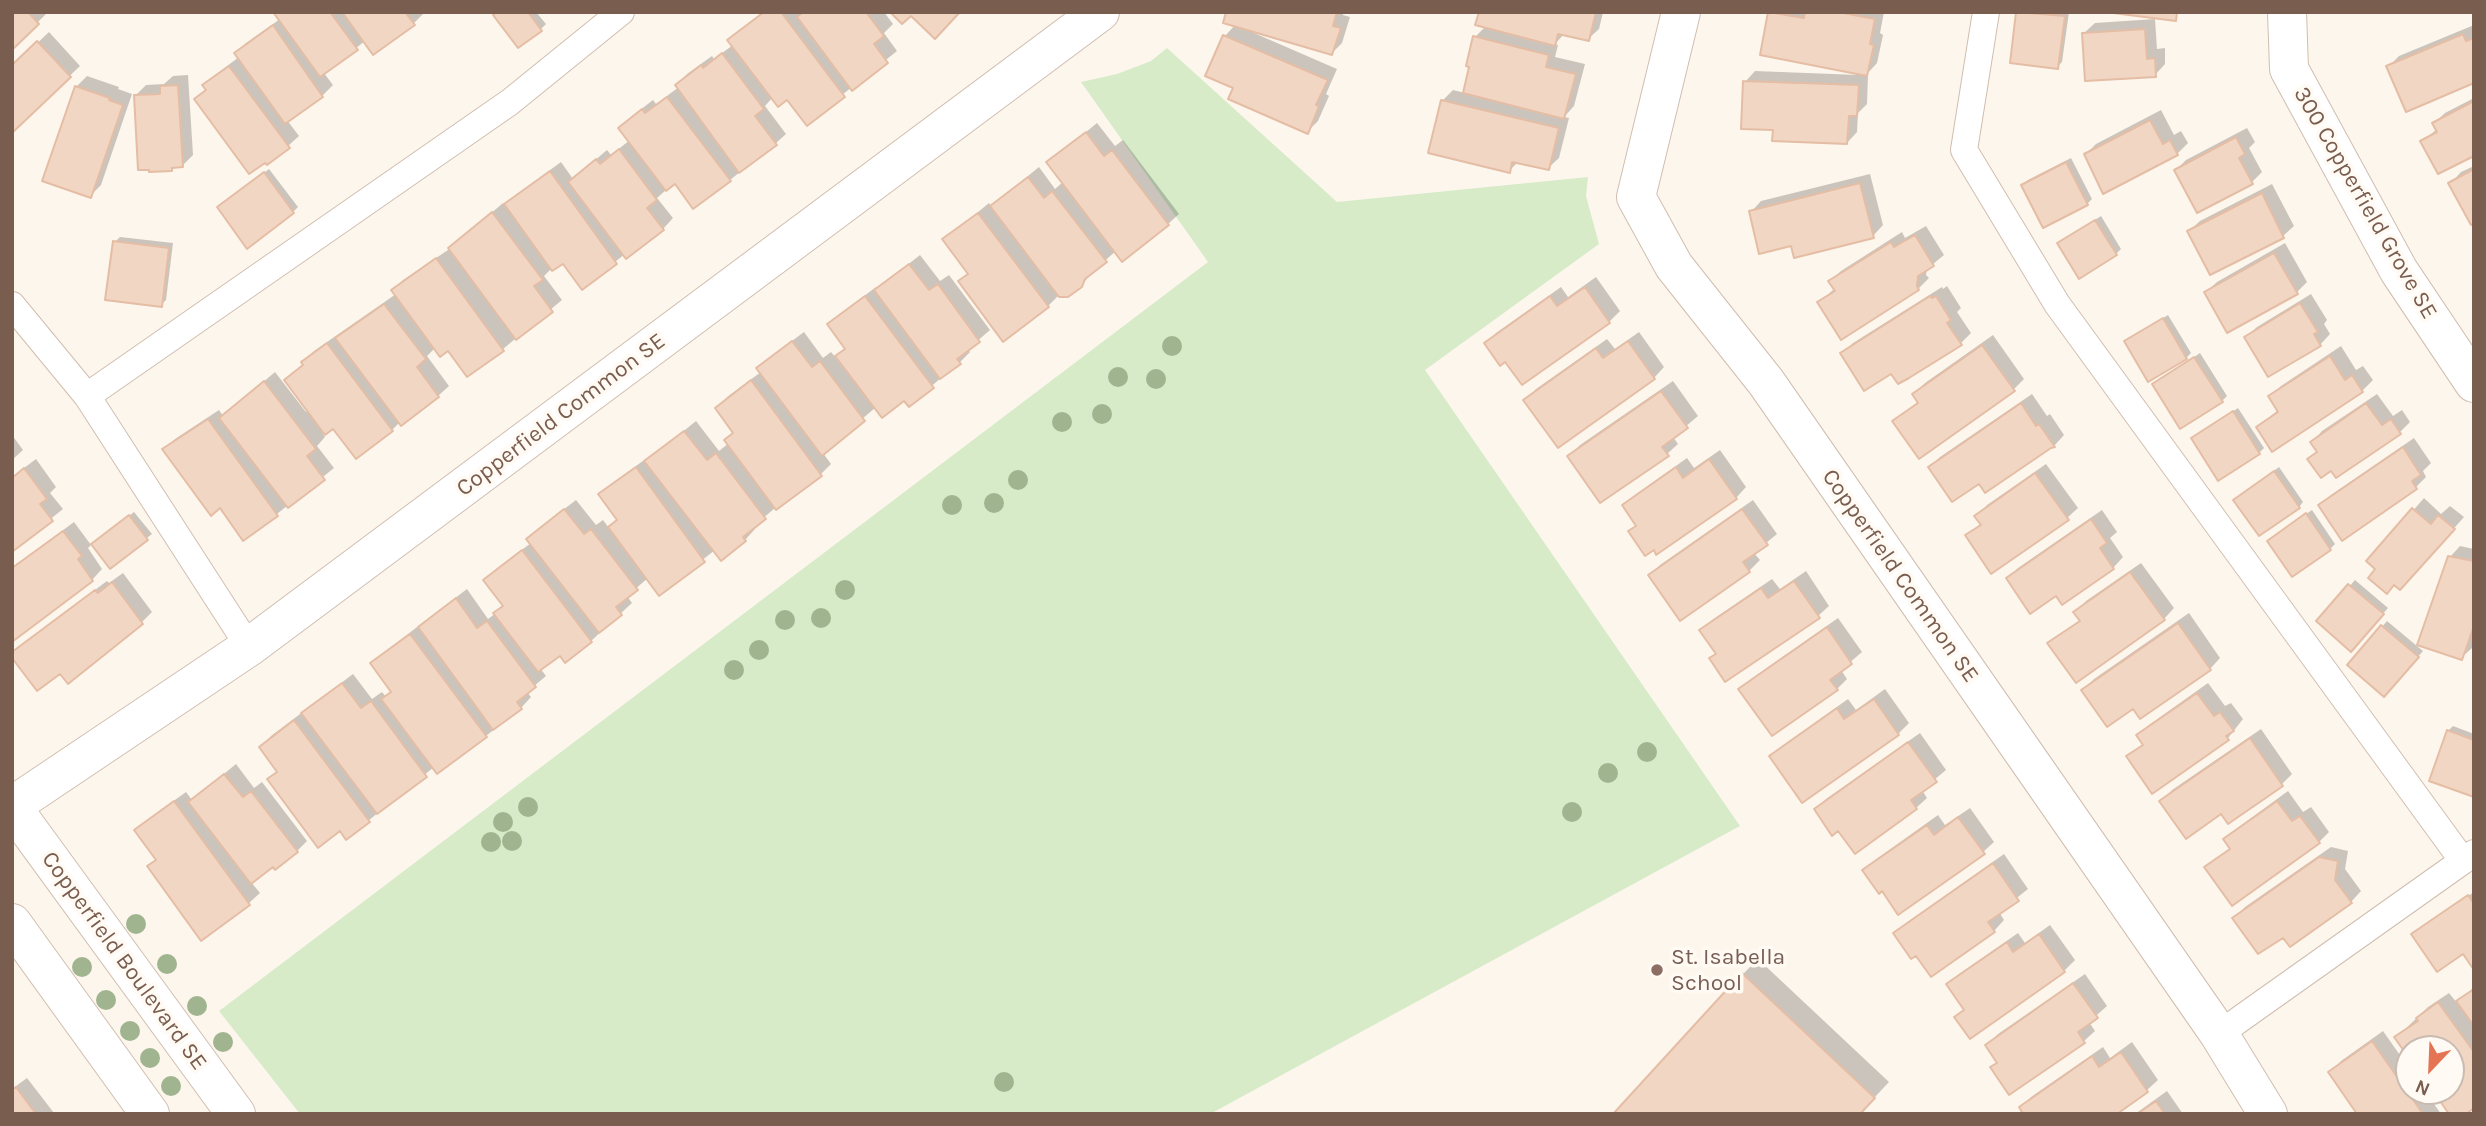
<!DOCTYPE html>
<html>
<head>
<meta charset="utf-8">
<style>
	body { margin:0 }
	#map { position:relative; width:2486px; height:1126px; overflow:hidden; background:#fdf6ec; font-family:Karla,sans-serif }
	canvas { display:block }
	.frame { position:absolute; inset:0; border:14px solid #795d4e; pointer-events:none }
	.north { position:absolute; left:2395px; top:1035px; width:70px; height:70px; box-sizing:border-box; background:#fffaf3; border:2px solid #c9bbb1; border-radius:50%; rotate:203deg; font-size:19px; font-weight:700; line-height:28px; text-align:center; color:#795d4e }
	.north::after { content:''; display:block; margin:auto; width:24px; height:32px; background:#e47454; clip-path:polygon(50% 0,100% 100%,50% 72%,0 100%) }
</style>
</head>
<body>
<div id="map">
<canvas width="2486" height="1126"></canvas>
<div class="frame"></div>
<div class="north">N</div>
</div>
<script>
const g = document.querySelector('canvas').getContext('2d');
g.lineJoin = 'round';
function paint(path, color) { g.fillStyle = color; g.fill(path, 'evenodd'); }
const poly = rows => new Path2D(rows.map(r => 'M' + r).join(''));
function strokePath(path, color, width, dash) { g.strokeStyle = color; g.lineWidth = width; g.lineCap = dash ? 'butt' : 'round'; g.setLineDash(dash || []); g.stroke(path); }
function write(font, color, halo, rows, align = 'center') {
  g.font = font + ' Karla,sans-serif'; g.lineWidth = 7; g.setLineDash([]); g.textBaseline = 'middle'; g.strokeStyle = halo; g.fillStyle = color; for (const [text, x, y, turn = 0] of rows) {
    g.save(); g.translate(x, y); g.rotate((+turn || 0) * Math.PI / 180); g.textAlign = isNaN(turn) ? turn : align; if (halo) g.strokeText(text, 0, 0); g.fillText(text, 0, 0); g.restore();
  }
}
paint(poly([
	[1167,48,1337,202,1588,177,1586,196,1599,244,1425,370,1740,826,1210,1114,300,1114,219,1011,1208,262,1081,82,1117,74,1151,61]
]), '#d7ebc9');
paint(poly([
	[12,12,48,12,12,48],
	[276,12,423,12,424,13,413,24,365,41,324,73,333,85,322,96,287,120,299,136,288,146,196,99,207,89,204,85,215,75,239,57,236,53,246,43,280,19],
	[498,12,536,12,546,24,541,29],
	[763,12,799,12,801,15,804,12,884,12,893,24,884,33,897,51,807,123,788,97,773,97,765,106,786,134,775,144,730,180,675,182,657,198,673,218,663,229,625,254,582,288,563,261,552,268,544,276,562,300,503,349,435,348,427,356,449,386,438,396,400,422,392,430,334,426,323,434,325,437,317,446,334,468,277,514,220,506,164,449,175,439,219,410,223,416,275,372,306,412,309,410,286,380,304,363,303,362,314,351,396,294,393,290,403,280,448,250,503,203,505,205,517,194,561,162,573,179,607,150,611,155,630,140,621,128,631,117,653,100,656,104,679,87,677,85,687,74,712,56,714,59,733,45,730,40],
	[1228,12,1343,12,1343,15,1350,17,1342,43,1332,53,1255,31,1254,33,1337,69,1326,94,1329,96,1318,121,1307,132,1235,87,1207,75,1225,36,1235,25],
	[1480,12,1603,12,1599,29,1588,39,1565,33,1555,44,1558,45,1555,57,1585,64,1574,106,1564,117,1569,118,1559,158,1548,168,1518,162,1509,171,1442,101,1453,90,1465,93,1475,37,1486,26],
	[1770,12,1884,12,1880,33,1883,35,1877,63,1866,75,1868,75,1867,104,1858,113,1857,132,1847,143,1775,129,1745,82,1755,71,1859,75,1859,73,1762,54],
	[2018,12,2069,12,2062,62,2057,67],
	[2155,19,2157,49,2165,48,2165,64,2155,75,2084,33,2095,23],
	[2474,25,2474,81,2388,67,2399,56],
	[49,32,80,66,12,131,12,67],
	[188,75,193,155,183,165,175,166,171,169,135,96,146,85,164,84,173,76],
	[87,76,119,87,118,89,132,94,101,185,90,196,76,87],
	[2474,98,2474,154,2423,141,2437,129,2434,123,2445,113],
	[2161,110,2174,135,2181,131,2188,143,2177,154,2086,154,2096,144],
	[1097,123,1115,146,1123,140,1179,214,1168,224,1116,251,1094,270,1081,286,1060,294,1048,306,960,281,969,273,944,240,989,203,991,206,1039,167,1055,189,1063,182,1049,162],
	[2247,128,2255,142,2249,148,2262,172,2252,182,2176,170,2186,160],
	[2071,158,2092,199,2087,204,2023,185,2028,180],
	[2474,166,2474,221,2451,183,2461,172],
	[269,169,298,207,293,212,224,203],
	[1870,174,1883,225,1873,236,1792,244,1751,212,1761,201],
	[2272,184,2294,226,2283,236,2211,273,2189,231,2200,221],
	[2101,216,2121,249,2116,254,2059,243],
	[1926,226,1944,255,1927,269,1926,275,1929,278,1918,289,1820,302,1835,288,1830,281,1841,271,1902,232,1905,238],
	[120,237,173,243,166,300,161,305,115,242],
	[2285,243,2307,282,2297,292,2206,292,2217,282],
	[920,255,940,281,949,275,990,330,968,349,970,352,960,362,909,405,904,399,876,407,823,453,831,464,820,475,776,507,753,527,755,529,745,540,715,550,659,594,648,578,627,596,632,603,591,641,560,654,540,668,546,676,527,692,531,697,521,708,486,736,434,767,368,821,341,829,270,779,278,771,261,747,271,736,353,674,372,699,382,692,386,697,392,690,372,663,383,653,467,589,488,619,496,613,504,604,485,580,496,569,531,543,528,539,538,529,576,500,596,525,603,520,609,528,618,518,601,494,611,484,647,458,648,460,696,421,719,451,729,443,734,432,717,408,727,397,761,372,759,368,769,358,804,332,823,358,831,352,836,358,847,348,829,324,840,314,876,287,878,288],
	[1596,277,1620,311,1609,322,1522,383,1506,359,1486,343,1496,333,1561,287,1568,297],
	[1947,286,1961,308,1957,312,1971,333,1961,343,1892,371,1843,353,1853,343,1942,287,1943,289],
	[2311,294,2327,320,2324,324,2330,334,2320,345,2246,337,2257,327],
	[2168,315,2191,353,2186,358,2126,341],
	[1639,332,1664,367,1654,378,1526,400,1536,389,1607,339,1615,349],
	[1993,335,2024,379,2013,390,1894,421,1919,401,1914,394,1925,383],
	[2341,346,2356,370,2363,366,2373,380,2362,391,2273,450,2258,427,2279,409,2270,396,2281,386],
	[2200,353,2227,396,2222,401,2154,384],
	[1673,381,1698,416,1673,437,1678,444,1667,454,1569,456,1580,445],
	[2032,394,2047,416,2050,414,2064,435,2054,446,1979,482,1930,467,1940,457],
	[2377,394,2393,416,2402,410,2410,422,2400,432,2336,476,2331,469,2310,459,2318,451,2312,442,2322,431],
	[2238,408,2264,448,2259,453,2193,438],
	[12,435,23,450,12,460],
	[2414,438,2431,463,2423,471,2426,477,2416,487,2320,505,2331,495],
	[1720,450,1746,487,1736,498,1630,532,1638,524,1624,505,1635,495,1687,458,1694,468],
	[36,459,56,487,50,493,63,509,12,550,12,477],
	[2046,464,2078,508,2067,518,1967,536,1981,523,1977,516,1987,505],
	[2279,467,2303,502,2299,507,2235,500],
	[2424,498,2441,514,2450,506,2464,517,2410,578,2378,569,2369,561],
	[1753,500,1777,534,1754,553,1760,560,1749,571,1650,575,1660,565],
	[2102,510,2117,532,2110,538,2123,557,2113,568,2056,593,2008,578,2018,568],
	[2312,510,2335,544,2330,549,2274,536],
	[134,512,152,534,110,567,98,540],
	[74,522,91,545,88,548,102,569,92,580,12,640,12,568],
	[2460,546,2474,549,2474,642,2472,648,2461,658,2450,557],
	[2141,563,2174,608,2164,619,2049,644,2081,619,2076,612,2086,601],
	[1806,571,1829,606,1818,616,1712,658,1717,653,1701,630,1712,620,1772,579,1780,589],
	[123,573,152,612,142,622,60,672,12,654,22,644,107,581,109,583],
	[2355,580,2388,608,2356,645,2319,621],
	[2189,613,2220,658,2210,669,2134,706,2083,690,2094,679],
	[1838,618,1862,652,1841,670,1847,679,1837,689,1741,689,1751,679],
	[2387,621,2423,651,2389,690,2349,665],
	[2208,683,2225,706,2231,703,2243,719,2228,738,2152,791,2128,757,2144,743,2138,735,2149,725],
	[1885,689,1909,723,1898,734,1803,800,1772,756,1782,746,1848,699,1856,710],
	[2453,726,2474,734,2474,795,2448,731],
	[2261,729,2292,774,2282,784,2221,812,2162,801,2172,790],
	[1920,733,1946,770,1922,790,1927,798,1916,808,1855,852,1839,829,1816,809,1826,799],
	[236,764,254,788,262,782,307,841,297,851,273,865,251,882,260,893,249,903,201,938,149,866,157,858,137,830,147,820,186,792,192,800],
	[2288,791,2303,812,2311,807,2329,832,2319,842,2206,868,2231,847,2225,839,2236,829],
	[1970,808,1994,842,1983,852,1883,889,1864,870,1875,860,1938,815,1945,825],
	[2331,847,2348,851,2345,869,2361,891,2351,902,2284,935,2235,918,2245,907],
	[2004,854,2028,889,1999,912,2004,920,1994,931,1917,953,1895,934,1906,923],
	[2474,892,2474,967,2464,952,2419,929],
	[2050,925,2075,960,2064,971,1970,1037,1965,1009,1948,984,1959,974,2018,933,2025,943],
	[1758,959,1889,1082,1859,1114,1743,974],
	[2085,974,2107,1006,2089,1022,2095,1031,2084,1041,2010,1093,1992,1068,1999,1061,1987,1045,1998,1034],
	[2474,987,2474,1106,2435,1091,2451,1091,2451,1049,2409,1049,2409,1055,2397,1037,2428,1007,2449,993,2457,1003],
	[2383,1031,2409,1068,2409,1091,2425,1091,2441,1114,2360,1114,2330,1072,2341,1061],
	[2132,1042,2158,1080,2147,1090,2114,1114,2021,1108,2031,1097,2103,1047,2110,1058],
	[27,1078,54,1113,53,1114,12,1114,12,1089],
	[2167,1091,2183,1114,2135,1114]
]), '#0003');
const building = poly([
	[12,12,28,12,39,24,12,50,12,12],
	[273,12,330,12,358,50,320,77,273,12],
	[342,12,405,12,415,25,373,55,342,12],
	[497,12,528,12,542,31,518,48,493,15,497,12],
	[764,12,781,12,845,97,807,126,787,100,778,107,727,40,764,12],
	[803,12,866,12,884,36,874,44,888,63,852,91,797,17,803,12],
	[890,12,960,12,935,39,911,16,902,24,890,12],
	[1226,12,1337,12,1333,26,1341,28,1332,55,1223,23,1226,12],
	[1479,12,1596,12,1589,41,1558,34,1555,46,1475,25,1479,12],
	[1768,12,1804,18,1805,12,1838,12,1875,19,1870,44,1874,45,1867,76,1760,55,1768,12],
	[2016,12,2065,16,2058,69,2010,63,2016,12],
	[2105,12,2177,12,2176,21,2105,12],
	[273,25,323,97,285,124,234,53,273,25],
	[2145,29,2147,59,2155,58,2156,77,2085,81,2082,33,2145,29],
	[2463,34,2466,41,2474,38,2474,83,2406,112,2386,66,2463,34],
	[1223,35,1328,80,1316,105,1319,106,1308,134,1228,99,1233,88,1205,76,1223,35],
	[1473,36,1549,55,1546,67,1576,74,1564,119,1463,93,1469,67,1466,66,1473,36],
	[37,41,71,77,12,133,12,65,37,41],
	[722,53,764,109,755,116,777,145,739,173,675,85,701,65,703,68,722,53],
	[229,66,290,148,267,165,265,163,249,174,194,99,206,90,202,85,229,66],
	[1743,81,1859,85,1857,116,1849,116,1847,144,1772,141,1773,130,1741,129,1743,81],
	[178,85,183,167,172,168,172,171,149,172,149,170,138,170,134,95,160,94,160,86,178,85],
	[75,86,110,98,109,100,123,105,91,198,42,181,75,86],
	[667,97,731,181,693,209,675,184,666,191,618,128,642,109,645,113,667,97],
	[1441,100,1559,128,1549,170,1512,162,1510,173,1428,153,1441,100],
	[2474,101,2474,156,2438,174,2420,141,2437,132,2432,123,2474,101],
	[2150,120,2163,144,2170,140,2178,155,2103,194,2084,154,2150,120],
	[1086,132,1104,156,1112,150,1169,225,1122,262,1046,162,1086,132],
	[2236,137,2245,154,2239,158,2253,184,2197,213,2174,170,2236,137],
	[619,149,657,200,647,208,664,230,626,259,568,182,596,159,600,164,619,149],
	[2066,162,2088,205,2043,228,2021,185,2066,162],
	[2474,169,2474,223,2471,225,2448,183,2474,169],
	[550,171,617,264,582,290,563,264,552,271,504,204,550,171],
	[264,172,294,213,247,249,217,207,264,172],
	[1028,177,1044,198,1052,191,1107,262,1085,279,1082,287,1068,297,1059,297,990,206,1028,177],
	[1860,183,1874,238,1794,258,1791,246,1759,254,1749,211,1860,183],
	[2262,193,2284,238,2210,275,2187,231,2262,193],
	[492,212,543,280,534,286,553,312,516,340,448,248,492,212],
	[978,213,1049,307,1003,342,958,281,968,274,942,239,978,213],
	[2095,220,2117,255,2079,279,2057,243,2095,220],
	[1915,235,1934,266,1918,276,1917,286,1919,290,1841,340,1817,302,1835,291,1828,281,1891,242,1894,247,1915,235],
	[113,241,169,248,162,307,105,300,113,241],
	[2274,253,2298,294,2227,333,2204,292,2274,253],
	[436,258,504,351,467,377,448,351,440,357,391,290,436,258],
	[909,264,929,290,938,284,980,342,957,359,961,364,940,379,874,290,909,264],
	[1585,287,1610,323,1522,385,1505,362,1500,366,1484,343,1550,296,1557,306,1585,287],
	[865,296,934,388,909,407,904,401,882,418,835,356,845,349,827,324,865,296],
	[1930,296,1932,298,1936,296,1951,320,1947,323,1962,345,1909,378,1898,384,1891,374,1864,391,1840,353,1930,296],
	[2300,303,2318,332,2314,334,2321,346,2268,377,2244,337,2300,303],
	[384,304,426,359,417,367,439,397,401,426,335,338,384,304],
	[2163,318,2187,359,2148,382,2124,341,2163,318],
	[792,341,812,367,820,361,865,421,822,456,756,368,792,341],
	[1628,341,1655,379,1558,448,1523,400,1596,348,1603,358,1628,341],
	[327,343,393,431,356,459,333,429,325,435,284,380,303,365,301,362,327,343],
	[1982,345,2015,391,1919,459,1892,421,1918,403,1912,394,1982,345],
	[2330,356,2345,380,2352,375,2363,392,2272,452,2256,427,2278,412,2268,396,2330,356],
	[2194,357,2223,402,2180,429,2152,384,2194,357],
	[751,380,822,476,776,510,724,440,733,433,715,408,751,380],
	[264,381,316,449,307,456,325,480,288,508,219,418,264,381],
	[1661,391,1688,428,1662,447,1669,456,1600,503,1567,456,1661,391],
	[2021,403,2036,426,2039,424,2055,447,2051,448,1985,493,1979,484,1952,502,1928,467,2021,403],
	[2366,403,2382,425,2391,419,2401,434,2336,478,2331,471,2321,478,2307,459,2317,452,2310,442,2366,403],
	[2233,411,2260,454,2218,481,2191,438,2233,411],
	[208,419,278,516,243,541,220,508,211,516,162,449,208,419],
	[684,431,707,460,716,453,766,519,743,537,746,541,721,561,644,461,684,431],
	[2403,447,2421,475,2412,481,2417,489,2342,541,2318,505,2403,447],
	[1709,459,1737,499,1656,555,1654,550,1645,556,1628,531,1636,526,1622,505,1676,467,1683,478,1709,459],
	[636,467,705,562,659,596,608,527,617,520,598,494,636,467],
	[24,468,47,499,40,504,53,521,12,552,12,478,24,468],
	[2274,471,2300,508,2259,536,2233,500,2274,471],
	[2035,473,2069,520,1991,574,1965,535,1981,525,1974,516,2035,473],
	[2412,508,2431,524,2438,515,2455,529,2400,590,2394,585,2387,594,2368,578,2375,569,2366,561,2412,508],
	[564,509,584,534,591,529,638,590,616,607,622,615,599,633,526,539,564,509],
	[1742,509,1768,545,1743,562,1750,572,1680,621,1648,575,1742,509],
	[2306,513,2331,550,2292,577,2267,541,2306,513],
	[129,515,148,540,110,569,91,544,129,515],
	[2091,519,2107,543,2100,548,2114,569,2062,605,2056,596,2030,614,2006,578,2091,519],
	[63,531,82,556,78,559,93,581,12,642,12,568,63,531],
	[522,550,592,642,565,663,560,656,538,672,493,613,503,606,483,580,522,550],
	[2448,556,2474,561,2474,626,2462,660,2417,645,2448,556],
	[2130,572,2165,620,2076,683,2047,643,2080,621,2073,612,2130,572],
	[1794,581,1820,618,1725,682,1709,658,1716,654,1699,630,1761,588,1768,598,1794,581],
	[112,582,143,624,68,684,60,674,37,691,12,658,12,652,95,590,98,593,112,582],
	[2348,584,2384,614,2351,652,2316,621,2348,584],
	[456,598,477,628,487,621,536,687,517,702,522,709,493,730,418,627,456,598],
	[2178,623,2211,670,2140,719,2133,709,2107,727,2081,690,2178,623],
	[2381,625,2419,657,2384,697,2347,665,2381,625],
	[1827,627,1852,664,1830,680,1838,690,1772,736,1738,689,1827,627],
	[410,634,487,737,437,774,381,699,391,692,370,663,410,634],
	[342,683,361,708,371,701,427,777,377,814,301,713,342,683],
	[2197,693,2214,716,2220,712,2234,731,2226,736,2229,740,2152,794,2126,756,2143,745,2136,735,2197,693],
	[1874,699,1899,735,1802,803,1769,756,1837,708,1844,719,1874,699],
	[294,720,370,822,346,840,340,831,318,848,267,779,277,772,259,747,294,720],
	[2447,730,2474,740,2474,797,2429,781,2447,730],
	[2250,738,2283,786,2228,824,2221,814,2186,839,2159,801,2250,738],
	[1908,742,1937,782,1911,800,1917,809,1855,854,1838,831,1832,836,1814,809,1908,742],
	[224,774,243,797,251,791,298,852,275,870,273,867,251,884,188,802,224,774],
	[174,801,250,905,201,941,147,866,156,860,134,830,174,801],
	[2277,801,2292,821,2300,816,2320,843,2232,906,2204,867,2230,849,2223,839,2277,801],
	[1958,817,1985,854,1898,915,1882,891,1879,894,1862,870,1927,825,1934,835,1958,817],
	[2319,857,2338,861,2335,880,2352,903,2290,947,2283,938,2258,954,2232,918,2319,857],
	[1993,863,2019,901,1988,922,1995,932,1931,977,1916,956,1911,959,1893,933,1993,863],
	[2468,895,2474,904,2474,970,2463,954,2437,972,2411,934,2468,895],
	[2039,934,2065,972,1970,1039,1954,1017,1964,1010,1946,984,2007,942,2013,952,2039,934],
	[1742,973,1875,1098,1860,1114,1613,1114,1742,973],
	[2073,983,2098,1018,2078,1032,2085,1043,2009,1095,1990,1067,1997,1063,1985,1045,2073,983],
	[2474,989,2474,1026,2456,1001,2474,989],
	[2438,1002,2474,1052,2474,1108,2466,1114,2449,1114,2433,1091,2451,1091,2451,1049,2409,1049,2409,1058,2394,1037,2418,1021,2416,1018,2438,1002],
	[2372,1041,2423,1114,2357,1114,2328,1072,2372,1041],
	[2121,1052,2148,1092,2117,1114,2023,1114,2019,1107,2092,1056,2099,1067,2121,1052],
	[16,1087,36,1114,12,1114,12,1090,16,1087],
	[2156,1101,2165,1114,2137,1114,2156,1101]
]);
paint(building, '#f2d6c4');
strokePath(building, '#e4bda4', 2);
const service = poly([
	[1986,12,1964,150,2057,304,2463,861],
	[12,305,87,396,249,647],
	[87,396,510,102,621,12],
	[2219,1034,2474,853]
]);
const minor = poly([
	[1681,12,1636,197,1674,266,1766,382,2219,1034,2268,1114],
	[2287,12,2289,69,2399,271,2474,383],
	[12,806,249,647,1100,12]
]);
const tertiary = poly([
	[12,807,236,1114],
	[12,923,150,1114]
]);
strokePath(service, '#d0beb0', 28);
strokePath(minor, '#d0beb0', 40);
strokePath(tertiary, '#d0beb0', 40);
strokePath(service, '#fff', 26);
strokePath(minor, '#fff', 38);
strokePath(tertiary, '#fff', 38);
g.fillStyle = '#a1b490';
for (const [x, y] of [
	[1172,346],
	[1118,377],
	[1156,379],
	[1102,414],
	[1062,422],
	[1018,480],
	[994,503],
	[952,505],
	[845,590],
	[821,618],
	[785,620],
	[759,650],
	[734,670],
	[1647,752],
	[1608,773],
	[528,807],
	[1572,812],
	[503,822],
	[512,841],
	[491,842],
	[136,924],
	[167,964],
	[82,967],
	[106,1000],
	[197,1006],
	[130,1031],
	[223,1042],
	[150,1058],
	[1004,1082],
	[171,1086]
]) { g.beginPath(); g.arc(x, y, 10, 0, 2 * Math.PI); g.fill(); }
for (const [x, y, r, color] of [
	[1657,970,7,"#8d6e63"]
]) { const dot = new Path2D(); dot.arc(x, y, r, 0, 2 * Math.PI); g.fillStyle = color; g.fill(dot); strokePath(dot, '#fffaf3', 2.5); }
write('23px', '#795d4e', '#fffaf3', [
	["300 Copperfield Grove SE",2365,203,60],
	["Copperfield Common SE",561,415,-37],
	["Copperfield Common SE",1900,576,55],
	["Copperfield Boulevard SE",124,961,54]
]);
write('23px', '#785e54', '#fffaf3', [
	["St. Isabella",1671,957],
	["School",1671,983]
], 'left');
</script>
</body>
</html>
